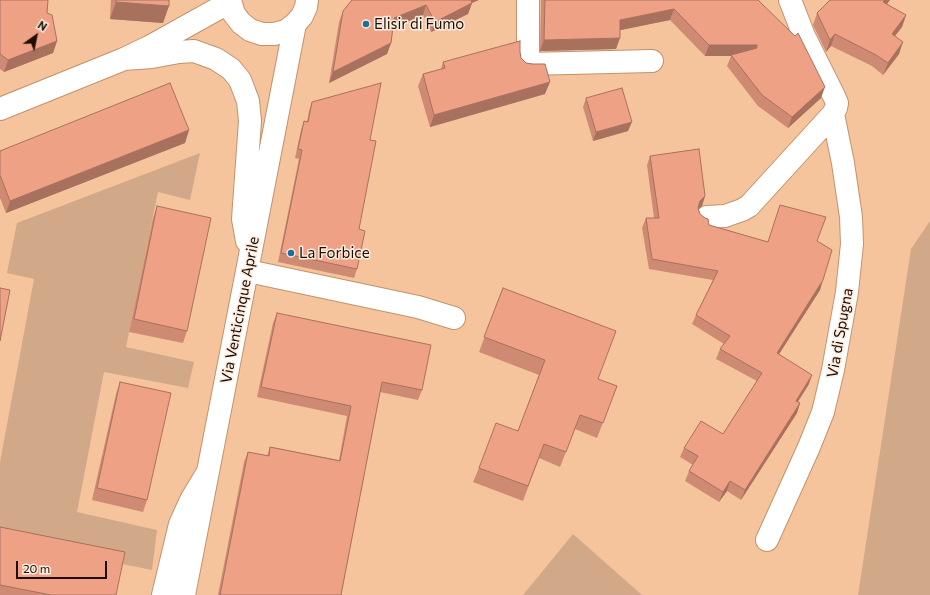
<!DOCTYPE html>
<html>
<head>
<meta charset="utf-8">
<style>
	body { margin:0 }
	#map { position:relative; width:930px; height:595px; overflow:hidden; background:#f6c49c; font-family:Commissioner,sans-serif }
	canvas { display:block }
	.north { position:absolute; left:16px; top:16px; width:40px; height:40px; -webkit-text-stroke:3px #fcece0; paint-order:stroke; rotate:33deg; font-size:11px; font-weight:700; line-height:16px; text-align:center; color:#1e0d01 }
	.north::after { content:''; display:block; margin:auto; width:14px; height:18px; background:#1e0d01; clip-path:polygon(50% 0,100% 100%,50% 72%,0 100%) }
	.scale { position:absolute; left:16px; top:561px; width:91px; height:18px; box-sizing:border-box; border:2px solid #1e0d01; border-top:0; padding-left:5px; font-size:12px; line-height:14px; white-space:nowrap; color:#1e0d01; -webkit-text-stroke:3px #fcece0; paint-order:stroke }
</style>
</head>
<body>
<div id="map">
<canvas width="930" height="595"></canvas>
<div class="north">N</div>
<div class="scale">20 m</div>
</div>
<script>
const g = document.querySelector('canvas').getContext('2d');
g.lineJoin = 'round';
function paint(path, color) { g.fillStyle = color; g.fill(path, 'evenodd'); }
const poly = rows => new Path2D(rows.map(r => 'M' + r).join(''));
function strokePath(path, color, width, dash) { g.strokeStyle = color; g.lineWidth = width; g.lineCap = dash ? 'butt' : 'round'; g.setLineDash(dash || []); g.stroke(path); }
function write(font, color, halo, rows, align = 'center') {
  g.font = font + ' Commissioner,sans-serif'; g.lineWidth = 3; g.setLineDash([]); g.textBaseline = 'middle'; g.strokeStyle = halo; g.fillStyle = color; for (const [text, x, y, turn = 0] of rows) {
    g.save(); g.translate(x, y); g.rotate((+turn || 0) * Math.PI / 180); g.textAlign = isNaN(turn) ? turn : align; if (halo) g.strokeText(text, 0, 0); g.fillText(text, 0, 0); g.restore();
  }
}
paint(poly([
	[200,153,190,200,158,192,126,347,194,362,188,388,104,372,77,512,157,530,152,570,0,539,0,462,34,279,7,273,17,223],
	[930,221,930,595,858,595,911,249],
	[573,534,642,595,523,595]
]), '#d1a988');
const minor = poly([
	[528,0,528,64,652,61],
	[707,217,725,216,742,210,749,206,833,114,836,108,837,103,834,96,804,36,790,0],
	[248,271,418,307,454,318],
	[767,540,809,447,823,412,833,370,847,292,852,244,851,217,843,163,833,114],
	[163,595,180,524,191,500,206,475]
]);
const major = poly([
	[230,0,234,14,241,23,250,30,262,34,274,34,286,31,295,24,302,16,306,7,307,0],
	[124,59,152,57,179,52,194,51,216,59,231,69,240,80,248,101,250,121,243,219,247,241],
	[0,109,124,59,149,47,230,2],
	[184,595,295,24]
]);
strokePath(minor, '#c2926c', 24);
strokePath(major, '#c2926c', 24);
strokePath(minor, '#fff', 22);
strokePath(major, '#fff', 22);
paint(poly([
	[0,0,47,13,57,41,53,53,4,72,0,69],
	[111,0,169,0,163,23,110,19],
	[352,0,472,3,468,14,431,32,423,15,393,28,391,43,387,54,329,83,339,22,343,11],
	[541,0,758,0,821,98,788,128,758,106,727,66,731,56,705,56,670,20,620,30,616,49,540,51],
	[830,0,890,0,887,4,906,15,902,27,895,36,899,54,883,75,872,66,831,46,826,52,813,25,817,13],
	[520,52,521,58,545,94,430,127,418,86,423,74,441,69,443,62],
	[586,98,628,131,593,141,583,107],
	[312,102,370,140,359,229,357,269,354,278,278,262,299,159,295,158,301,130,304,121,307,122,309,111],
	[189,130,185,143,6,213,0,198,0,151],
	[650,156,705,196,702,206,698,209,700,214,709,225,768,242,780,205,817,241,820,290,779,354,809,384,798,402,800,403,797,413,741,500,727,491,719,502,685,481,689,471,693,465,680,457,684,448,723,434,757,381,716,359,720,349,724,344,692,324,696,315,713,280,649,269,642,228,646,218,654,218,647,165],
	[157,206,187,331,183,343,129,332,153,218],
	[503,288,598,379,617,386,597,438,575,429,560,467,539,458,523,501,473,482,479,468,518,431,539,375,479,352],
	[277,313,422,390,418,400,380,392,341,595,218,595,244,462,248,452,267,456,270,447,339,460,347,416,257,397,273,323],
	[120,382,147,500,143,512,92,500,116,394],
	[0,527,116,595,0,595]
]), '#ce8a73');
paint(poly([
	[467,0,479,0,472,3,468,14,431,32,435,22],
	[885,0,890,0,879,14,883,2],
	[116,2,169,6,163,23,110,19],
	[426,5,423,15,390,29,394,18],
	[674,9,670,20,616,31,620,20],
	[906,15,902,27,887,46,892,34],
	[835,34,831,46,826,52,830,40],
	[620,38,616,49,540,51,544,40],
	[57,41,53,53,4,72,8,60],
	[903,42,899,54,883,75,888,63],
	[391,43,387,54,329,83,333,72],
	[709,45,757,45,753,56,731,55,731,56,705,56],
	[550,82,545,94,430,127,434,115],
	[825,87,821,98,788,128,792,117],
	[632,122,628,131,593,141,596,132],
	[189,130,185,143,6,213,10,201],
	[705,196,702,206,696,211,700,201],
	[823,280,820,290,774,362,777,353],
	[812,375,809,384,792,410,796,401],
	[800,403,797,413,741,500,745,490],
	[730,481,727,491,719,502,723,492]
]), '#a7715e');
const building = poly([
	[0,0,48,0,47,13,52,15,57,41,8,60,0,54,0,0],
	[116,0,169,0,169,6,116,2,116,0],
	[352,0,471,0,472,3,435,22,426,5,394,18,391,43,333,72,343,11,352,0],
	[545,0,758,0,795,36,798,33,825,87,792,117,762,95,731,55,757,48,757,45,709,45,674,9,620,20,620,38,544,40,545,0],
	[830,0,885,0,883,2,906,15,892,34,903,42,888,63,876,55,835,34,830,40,817,13,830,0],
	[520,41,520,52,521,58,526,63,533,64,545,64,550,82,434,115,423,74,445,68,443,62,520,41],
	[170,83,189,130,10,201,0,175,0,151,170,83],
	[381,83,370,140,376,141,359,229,365,231,357,269,281,253,302,150,298,149,304,121,308,122,312,102,381,83],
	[622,88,632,122,596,132,586,98,622,88],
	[699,149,705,196,700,201,698,208,700,214,705,218,708,219,709,225,768,242,780,205,826,217,817,241,832,250,823,280,777,353,812,375,796,401,800,403,745,490,730,481,723,492,689,471,698,456,684,448,701,421,723,434,762,373,720,349,730,336,696,315,718,271,652,259,646,218,659,218,650,156,699,149],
	[157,206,211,218,187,331,134,319,157,206],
	[0,288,10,290,0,341,0,288],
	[503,288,616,331,598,379,617,386,603,423,580,415,566,452,544,444,528,486,479,468,496,423,518,431,545,360,484,337,503,288],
	[277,313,431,345,422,390,382,382,341,595,220,595,248,452,269,456,270,447,340,461,351,406,261,387,277,313],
	[120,382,171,393,147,500,97,488,120,382],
	[0,527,125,552,116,595,51,595,0,585,0,527]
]);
paint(building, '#efa186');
strokePath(building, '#a7715e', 1);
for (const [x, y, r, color] of [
	[366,24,4,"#1c70a0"],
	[291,253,4,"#1c70a0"]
]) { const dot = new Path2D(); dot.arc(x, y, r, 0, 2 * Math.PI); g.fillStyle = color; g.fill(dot); strokePath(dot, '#fcece0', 1.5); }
write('15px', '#1e0d01', '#fcece0', [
	["Elisir di Fumo",374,24],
	["La Forbice",299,253]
], 'left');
write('15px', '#1e0d01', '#fcece0', [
	["Via Venticinque Aprile",240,310,-79],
	["Via di Spugna",840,333,-80]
]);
</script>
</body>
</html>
